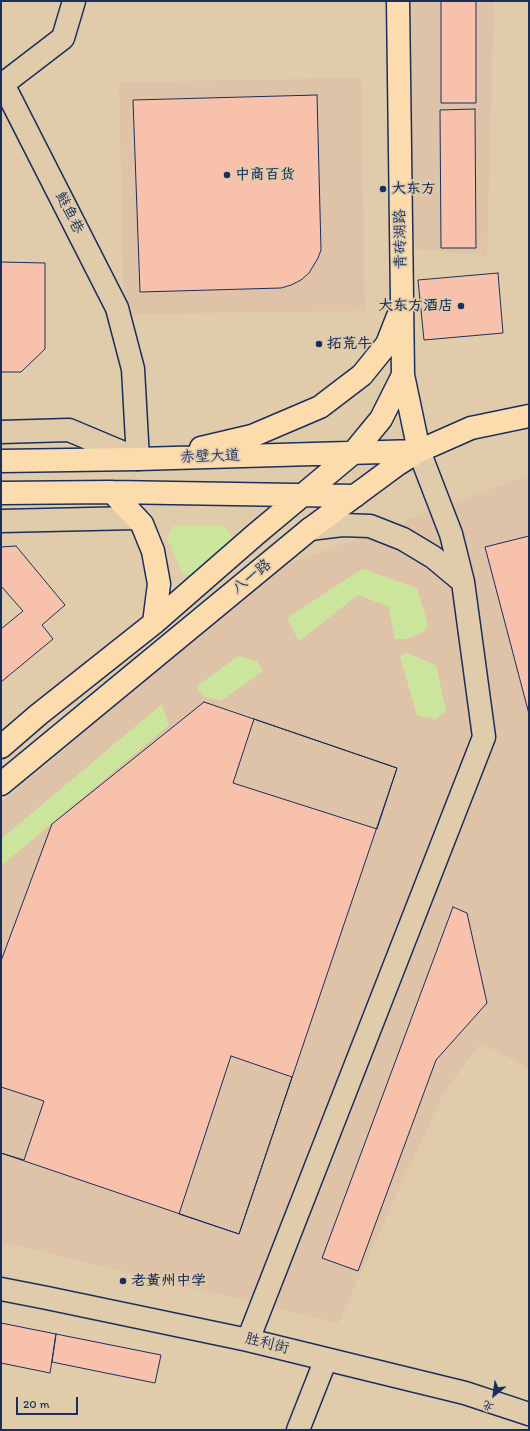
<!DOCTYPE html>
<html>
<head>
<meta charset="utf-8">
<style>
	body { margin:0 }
	#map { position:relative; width:530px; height:1431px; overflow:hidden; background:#e0ccaa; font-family:Itim,"LXGW WenKai TC",sans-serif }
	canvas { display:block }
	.frame { position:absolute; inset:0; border:2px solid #1b2f5e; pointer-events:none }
	.north { position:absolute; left:474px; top:1375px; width:40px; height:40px; -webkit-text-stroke:3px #e0ccaa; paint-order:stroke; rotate:209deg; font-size:11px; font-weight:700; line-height:16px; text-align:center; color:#1b2f5e }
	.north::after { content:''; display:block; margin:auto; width:14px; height:18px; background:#1b2f5e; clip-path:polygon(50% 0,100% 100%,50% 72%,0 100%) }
	.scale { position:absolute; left:16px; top:1397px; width:62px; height:18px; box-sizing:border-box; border:2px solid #1b2f5e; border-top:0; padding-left:5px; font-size:12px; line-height:14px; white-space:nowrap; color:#1b2f5e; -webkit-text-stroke:3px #e0ccaa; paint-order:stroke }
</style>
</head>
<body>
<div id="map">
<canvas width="530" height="1431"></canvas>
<div class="frame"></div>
<div class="north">北</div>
<div class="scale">20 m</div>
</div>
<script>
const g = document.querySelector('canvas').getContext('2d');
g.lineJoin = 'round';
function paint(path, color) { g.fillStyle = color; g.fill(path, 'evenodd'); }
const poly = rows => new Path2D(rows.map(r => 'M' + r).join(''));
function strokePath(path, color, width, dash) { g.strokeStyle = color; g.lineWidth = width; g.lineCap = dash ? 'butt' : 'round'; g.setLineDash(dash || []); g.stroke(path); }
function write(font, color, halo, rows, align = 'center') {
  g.font = font + ' Itim,"LXGW WenKai TC",sans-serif'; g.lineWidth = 3.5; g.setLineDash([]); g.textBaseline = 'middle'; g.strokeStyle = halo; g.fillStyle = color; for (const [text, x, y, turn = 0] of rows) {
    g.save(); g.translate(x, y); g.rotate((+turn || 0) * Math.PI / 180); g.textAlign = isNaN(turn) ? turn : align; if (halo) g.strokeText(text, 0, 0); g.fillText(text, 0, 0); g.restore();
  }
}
paint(poly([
	[409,1,494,1,487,256,407,248],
	[361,78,365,311,124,314,119,82],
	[529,475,529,1068,481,1043,443,1094,338,1323,1,1242,1,803,280,567]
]), '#dfc3a8');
paint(poly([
	[173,526,225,526,234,541,191,575,183,574,167,537],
	[362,569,417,588,428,625,424,632,406,639,395,639,388,606,358,595,299,641,287,618],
	[407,653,436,665,446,711,436,719,417,716,400,656],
	[238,656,257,661,263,671,221,701,205,697,196,687],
	[162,704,169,725,1,866,1,839]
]), '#cbe69c');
const building = poly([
	[441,1,476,1,476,103,441,103,441,1],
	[317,95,321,250,318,258,309,273,301,280,291,285,281,288,140,292,133,100,317,95],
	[475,109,476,248,441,248,440,110,475,109],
	[1,262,45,263,45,349,21,372,1,372,1,262],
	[498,273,503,333,424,340,418,280,498,273],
	[529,536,529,714,485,547,529,536],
	[16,546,65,605,42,625,53,639,1,682,1,629,23,611,1,586,1,547,16,546],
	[204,702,397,768,239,1234,1,1153,1,961,52,824,204,702],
	[254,719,397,768,377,829,233,783,254,719],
	[453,907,467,913,487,1003,436,1060,358,1271,322,1258,453,907],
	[231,1056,292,1077,239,1234,179,1214,231,1056],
	[1,1087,44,1101,24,1160,1,1153,1,1087],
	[1,1323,56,1334,50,1373,1,1363,1,1323],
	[56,1334,161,1355,155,1383,52,1362,56,1334]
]);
paint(building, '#f8c1ac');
strokePath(building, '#1b2f5e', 1);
const minor = poly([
	[1,432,69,430,138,459,133,369,117,308,3,84,63,38,74,1],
	[1,521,136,518],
	[310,529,342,525,370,526,403,539,433,557,463,582],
	[1,1289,47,1298,248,1340,465,1393,529,1414],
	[248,1340,484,737,463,582,451,534,419,451],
	[298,1430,326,1359]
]);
const major = poly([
	[398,1,403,375,419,451],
	[201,448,252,436,320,407,362,375,387,344,398,316],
	[1,461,138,459,418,451],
	[112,492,142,524,153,551,159,584,154,623],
	[1,493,112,492,355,496],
	[1,747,38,715,154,623,256,534,353,453,381,419,403,375],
	[1,784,310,529,398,464,419,451,471,428,529,416]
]);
strokePath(minor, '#1b2f5e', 25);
strokePath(major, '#1b2f5e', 25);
strokePath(minor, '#e0ccaa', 22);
strokePath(major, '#fcdcac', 22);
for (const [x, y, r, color] of [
	[227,175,4,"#1b2f5e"],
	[383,189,4,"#1b2f5e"],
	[461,306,4,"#1b2f5e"],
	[319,344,4,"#1b2f5e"],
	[123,1281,4,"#1b2f5e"]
]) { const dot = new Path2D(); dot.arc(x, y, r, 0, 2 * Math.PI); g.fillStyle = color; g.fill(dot); strokePath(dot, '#e0ccaa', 1.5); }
write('bold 15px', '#1b2f5e', '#e0ccaa', [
	["中商百货",235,175],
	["大东方",391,189],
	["大东方酒店",453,306,"right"],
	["拓荒牛",327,344],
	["老黄州中学",131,1281]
], 'left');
write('15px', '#1b2f5e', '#e0ccaa', [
	["鲢鱼巷",69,213,63],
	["青砖湖路",401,239,-91],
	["赤壁大道",210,457,-2],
	["八一路",252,577,-39],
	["胜利街",267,1344,14]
]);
</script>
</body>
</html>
